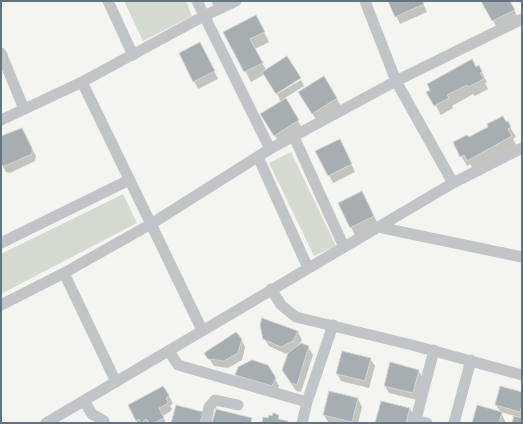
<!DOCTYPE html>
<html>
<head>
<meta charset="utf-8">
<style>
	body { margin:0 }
	#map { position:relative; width:523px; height:424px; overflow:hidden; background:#f4f4f0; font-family:Jost,sans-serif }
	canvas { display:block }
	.frame { position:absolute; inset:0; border:2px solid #647480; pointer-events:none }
</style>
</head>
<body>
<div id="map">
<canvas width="523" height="424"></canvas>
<div class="frame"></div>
</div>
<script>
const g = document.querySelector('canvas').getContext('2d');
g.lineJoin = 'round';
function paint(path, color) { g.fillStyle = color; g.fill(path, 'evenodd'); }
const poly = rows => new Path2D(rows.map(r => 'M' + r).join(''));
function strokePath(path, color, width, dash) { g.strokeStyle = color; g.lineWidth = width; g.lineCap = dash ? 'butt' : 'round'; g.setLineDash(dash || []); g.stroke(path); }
paint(poly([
	[124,1,186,1,192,16,143,41],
	[291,152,336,246,314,256,269,163],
	[123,194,137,223,1,294,1,254]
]), '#d5dbd1');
paint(poly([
	[211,1,227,1,214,7],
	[389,1,422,1,427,12,400,24],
	[483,1,510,1,518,18,497,28],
	[261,26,269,42,255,49,266,70,265,74,251,82,225,32],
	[204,50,218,79,198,89,180,53],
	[479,67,487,82,485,83,488,89,475,96,473,94,452,106,453,108,441,115,428,92],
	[324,77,341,106,317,121,300,92],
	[301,80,304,86,285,98,302,128,279,142,261,114,281,102,277,94],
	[507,122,516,137,513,139,517,146,474,170,470,164,467,166,454,143,468,139],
	[25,136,36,156,35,161,10,173,6,172,1,163,1,137],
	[343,147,355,172,333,183,317,151],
	[366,199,378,224,355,235,339,203],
	[263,320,298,332,302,340,297,347,308,347,313,355,301,392,296,391,283,370,289,352,286,354,269,346,264,338],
	[241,339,245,347,242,360,228,368,214,366,206,354],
	[370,359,375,366,369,388,341,381,337,374],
	[267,365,279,386,276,393,240,382,236,375],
	[418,370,423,378,417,400,389,393,385,386],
	[330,392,358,399,362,407,358,423,328,422,324,415],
	[522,393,522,423,513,423,515,416,501,412,505,421,505,423,473,423,501,413,496,405],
	[168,395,173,403,170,406,172,409,171,411,163,416,166,423,138,423,136,420],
	[410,409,414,416,412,423,376,423]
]), '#0003');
const building = poly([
	[388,1,422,1,424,4,395,17,388,1],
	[481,1,510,1,515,10,492,21,481,1],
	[256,15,265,32,250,39,263,63,244,72,223,32,256,15],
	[200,42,215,71,193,82,179,53,200,42],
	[287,56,301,78,276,94,262,72,287,56],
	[472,59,476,67,479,65,482,72,480,73,484,79,468,87,467,85,447,95,449,98,434,106,426,92,430,90,427,84,472,59],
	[324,76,337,98,312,114,298,92,324,76],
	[286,98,299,120,274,136,260,114,286,98],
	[503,116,506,122,508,121,511,127,508,129,512,136,467,161,464,155,460,157,453,142,467,135,469,137,488,127,487,124,503,116],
	[22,128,32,148,32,154,5,166,1,165,1,136,22,128],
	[340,139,352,164,328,176,315,151,340,139],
	[362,191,374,216,350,228,338,203,362,191],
	[262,318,298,331,293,341,281,347,263,339,260,325,262,318],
	[236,332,242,339,238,353,224,361,208,359,204,353,236,332],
	[301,343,309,346,297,385,291,383,282,370,288,353,301,343],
	[342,351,371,358,365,381,336,374,342,351],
	[252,360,268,365,276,378,272,386,235,375,238,367,252,360],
	[390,362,419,370,413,393,384,386,390,362],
	[163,386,169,395,166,399,168,401,167,404,159,408,164,418,154,423,150,423,146,419,141,423,139,419,136,421,128,405,163,386],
	[500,386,522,392,522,405,520,412,495,405,500,386],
	[329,391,358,398,352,422,323,415,329,391],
	[381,401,410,408,406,423,375,423,381,401],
	[176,405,203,412,200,423,171,423,176,405],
	[477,405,502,412,499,423,472,423,477,405],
	[216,409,252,418,251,423,212,423,216,409],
	[273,413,279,415,278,419,288,421,288,423,262,423,263,417,268,418,269,415,272,416,273,413],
	[514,416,522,418,522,423,512,423,514,416]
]);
paint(building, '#a6aeb2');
strokePath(building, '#d5d5d3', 1);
strokePath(poly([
	[108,1,133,55],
	[197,1,270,149],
	[365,1,396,81,453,183],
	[1,53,24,109],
	[82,82,151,224,202,330],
	[1,120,82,82,204,16,236,1],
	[294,137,344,247],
	[258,157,308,268],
	[378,227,522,257],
	[1,243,129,180],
	[64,273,116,382],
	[271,289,281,305,296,317,412,345,522,375],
	[1,305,64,273,151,224,270,149,396,81,522,19],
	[169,351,178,365,307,402],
	[84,401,92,414,104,421],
	[415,420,427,423],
	[46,423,453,183,522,148],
	[206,423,209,407,215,400,238,405],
	[302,423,307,402,333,325],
	[415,423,434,350],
	[454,423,471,360]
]), '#c2c5c8', 11);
</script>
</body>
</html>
